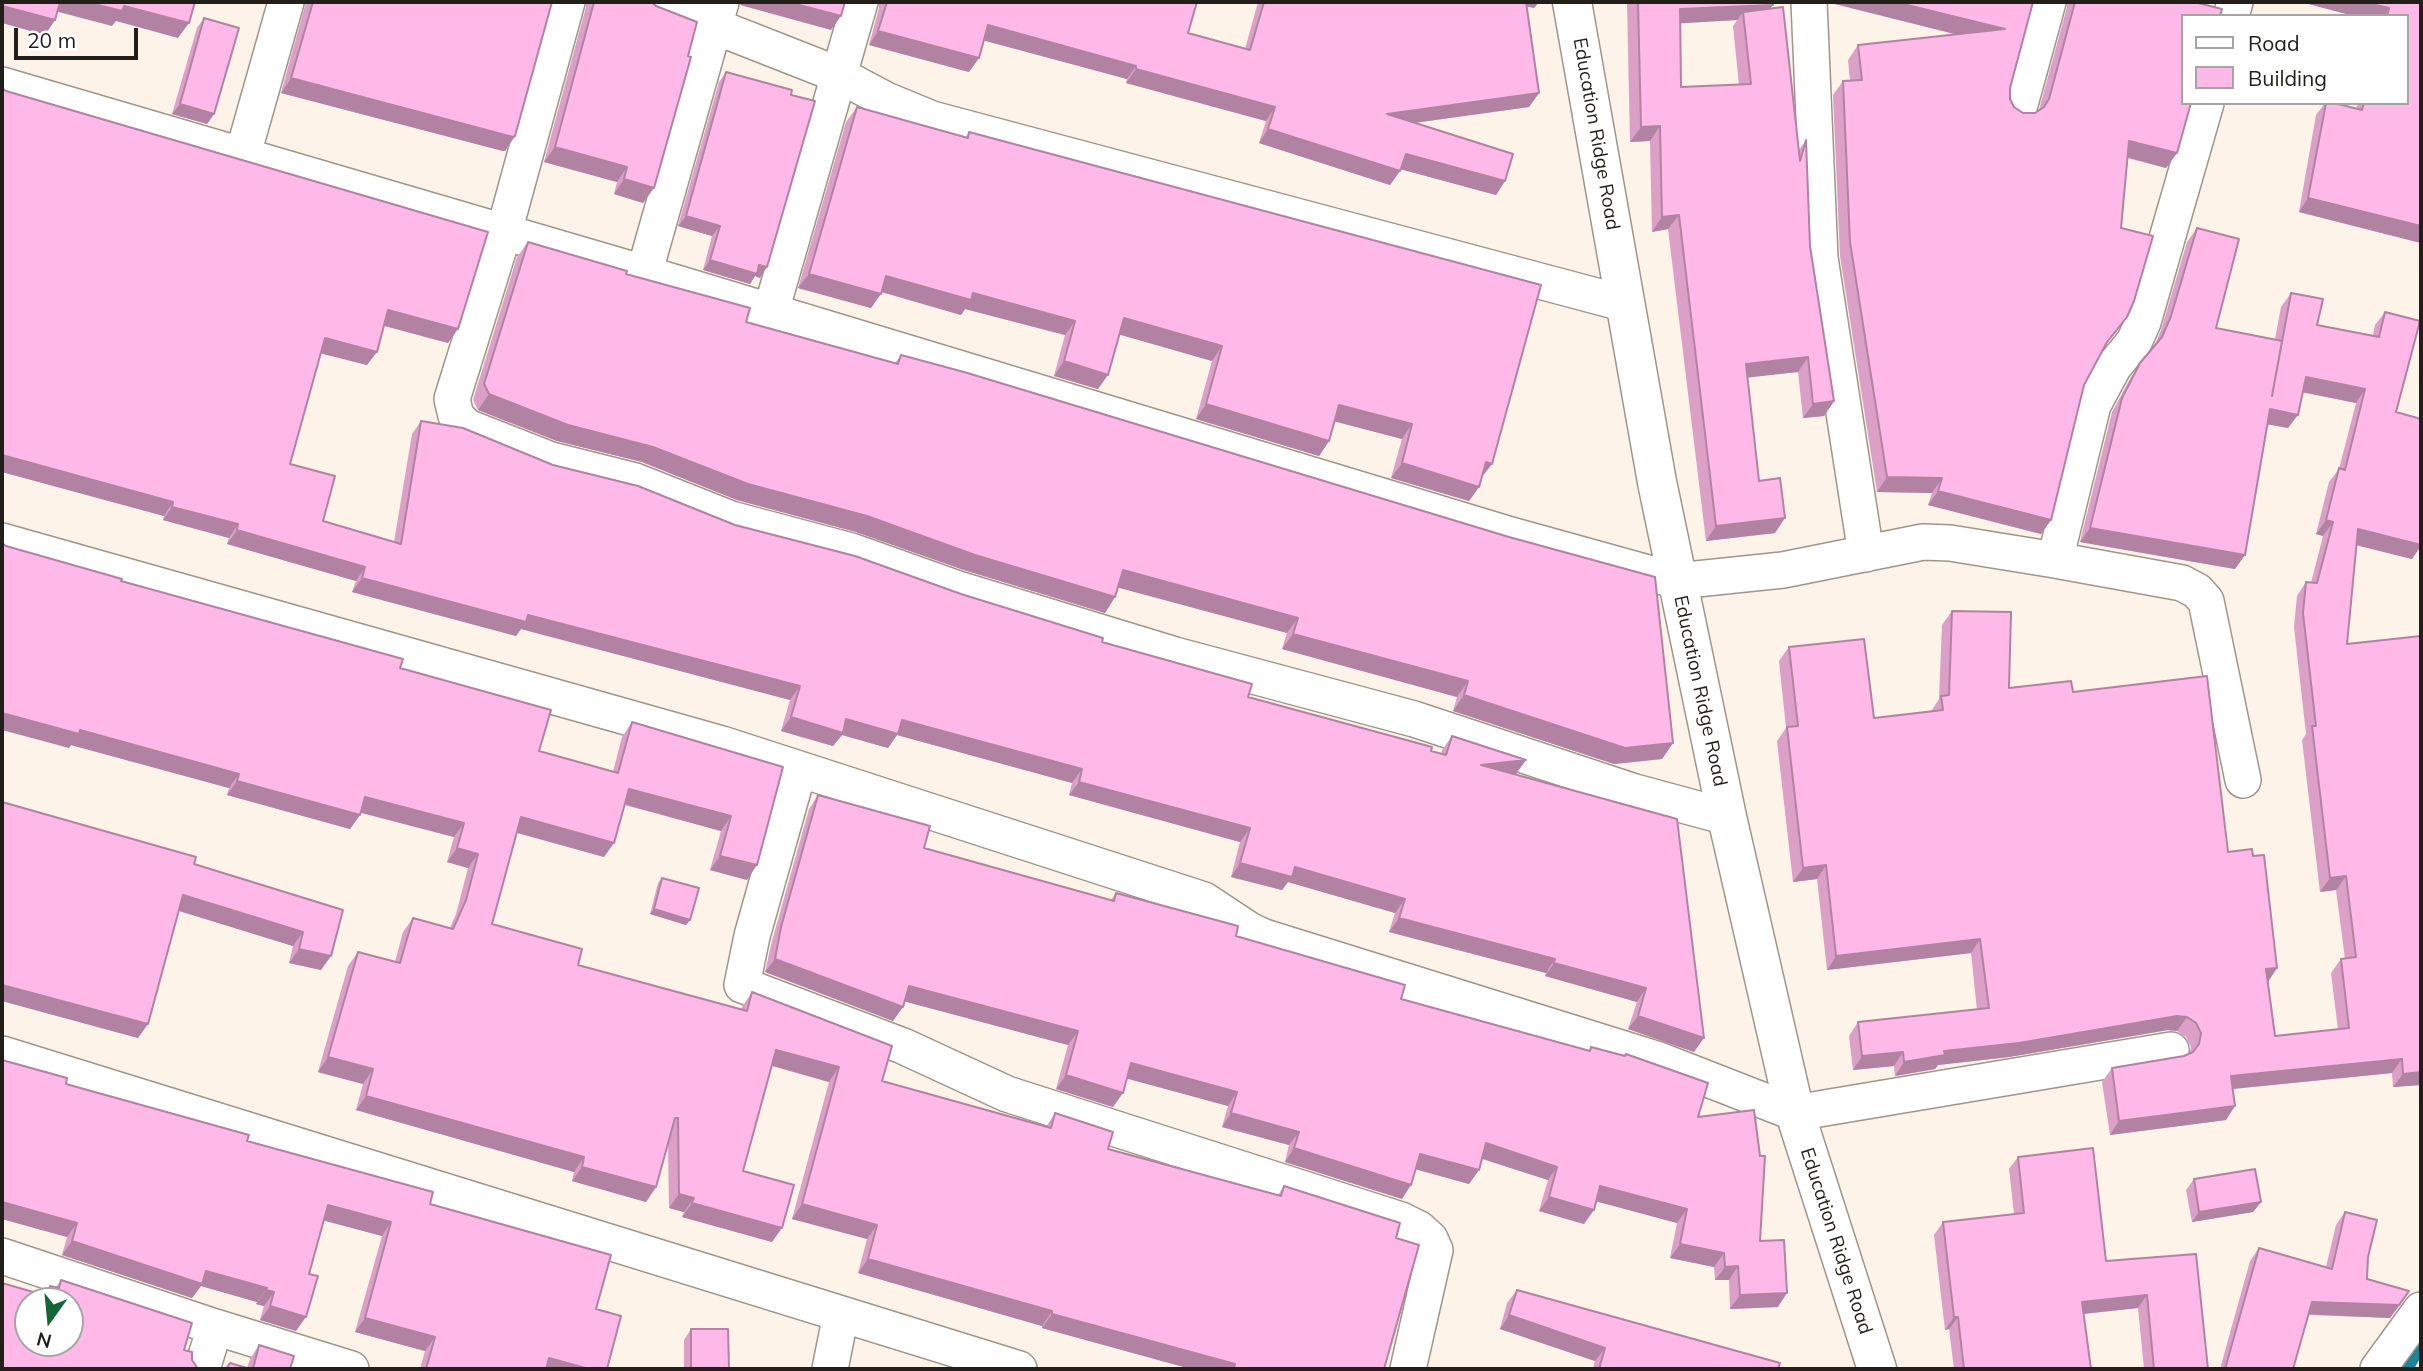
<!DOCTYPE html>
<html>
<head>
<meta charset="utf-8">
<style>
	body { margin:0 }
	#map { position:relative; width:2423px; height:1371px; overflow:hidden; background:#fdf3e8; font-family:Mulish,sans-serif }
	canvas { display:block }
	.frame { position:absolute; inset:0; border:4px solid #221e1a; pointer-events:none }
	.legend { position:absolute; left:2181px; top:14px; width:228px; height:91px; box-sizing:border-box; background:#fff; border:2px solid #a7a5a3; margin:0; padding:9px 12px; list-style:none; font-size:21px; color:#221e1a }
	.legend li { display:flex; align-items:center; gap:14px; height:35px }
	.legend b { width:35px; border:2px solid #a7a5a3 }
	.north { position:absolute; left:14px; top:1287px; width:70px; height:70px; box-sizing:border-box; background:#fff; border:2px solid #a7a5a3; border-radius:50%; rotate:195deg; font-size:19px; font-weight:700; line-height:28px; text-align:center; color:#221e1a }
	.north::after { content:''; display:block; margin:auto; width:24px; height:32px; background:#146636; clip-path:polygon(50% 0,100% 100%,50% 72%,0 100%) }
	.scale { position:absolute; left:14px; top:28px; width:124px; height:32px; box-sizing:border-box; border:4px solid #221e1a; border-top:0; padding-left:9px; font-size:21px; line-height:24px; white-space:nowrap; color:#221e1a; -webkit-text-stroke:5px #fff; paint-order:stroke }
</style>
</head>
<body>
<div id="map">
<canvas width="2423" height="1371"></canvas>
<div class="frame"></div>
<ul class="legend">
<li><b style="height:9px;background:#fff"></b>Road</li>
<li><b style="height:19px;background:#ffb9e8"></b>Building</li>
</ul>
<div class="north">N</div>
<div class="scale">20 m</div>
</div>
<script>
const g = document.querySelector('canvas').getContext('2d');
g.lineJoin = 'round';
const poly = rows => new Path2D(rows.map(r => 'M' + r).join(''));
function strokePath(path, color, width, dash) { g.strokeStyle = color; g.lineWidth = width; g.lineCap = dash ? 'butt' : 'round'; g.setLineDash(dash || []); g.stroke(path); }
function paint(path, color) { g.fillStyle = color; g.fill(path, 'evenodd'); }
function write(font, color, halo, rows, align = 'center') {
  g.font = font + ' Mulish,sans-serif'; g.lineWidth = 7; g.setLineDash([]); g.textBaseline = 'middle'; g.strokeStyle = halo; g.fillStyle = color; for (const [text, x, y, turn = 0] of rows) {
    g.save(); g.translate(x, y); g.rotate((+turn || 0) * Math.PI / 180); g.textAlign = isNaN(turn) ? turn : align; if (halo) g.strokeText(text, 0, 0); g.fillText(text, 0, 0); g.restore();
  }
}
strokePath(poly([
	[2407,1369,2421,1345]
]), '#1e839d', 12);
const minor = poly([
	[567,2,504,232,452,399,456,416,467,427,551,460,635,481,731,519,851,551,958,589,1175,655,1414,719,1635,792,1727,817],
	[653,2,839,75,886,100,932,119,1626,304],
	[1809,2,1820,258,1866,554],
	[2231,16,2235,2],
	[2,85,637,271,1504,533,1677,581,1783,570,1923,542,1950,543,2055,560,2093,405,2114,366,2134,342,2143,322,2206,103],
	[2019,108,2048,2],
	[243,154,286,2],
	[644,274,721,2],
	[771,311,860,2],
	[2,541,722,744,1204,900,1251,931,1264,937,1659,1060,1795,1113,2171,1050],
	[2055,560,2182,583,2197,591,2206,601,2243,780],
	[799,769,752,936,742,985,903,1046,1007,1094,1401,1220,1419,1229,1430,1239,1435,1250,1408,1369],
	[2,1054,1019,1369],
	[2,1256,215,1327,351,1369],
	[202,1369,215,1327],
	[830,1369,841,1314],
	[2378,1369,2421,1310]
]);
const tertiary = poly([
	[1572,2,1657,482,1727,817,1795,1113,1877,1369]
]);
strokePath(minor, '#9f968b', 38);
strokePath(tertiary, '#9f968b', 41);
strokePath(minor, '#fff', 35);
strokePath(tertiary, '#fff', 38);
paint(poly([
	[306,2,552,2,515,136,505,151,503,151,281,93],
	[586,2,652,2,643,203,614,194,617,182,544,162,586,7],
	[879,2,1197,2,1188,33,1245,49,1258,2,1539,2,1534,8,1526,6,1539,93,1529,107,1414,123,1505,181,1496,195,1401,169,1390,185,1259,143,1266,121,1126,83,1127,79,984,40,979,58,969,72,869,45,879,8],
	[1627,2,1772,2,1770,8,1799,150,1806,140,1810,246,1834,401,1824,416,1803,418,1798,372,1747,377,1759,481,1775,533,1706,541,1668,229,1652,232,1650,141,1630,142],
	[1737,20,1733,26,1739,85,1681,87,1680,23],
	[1835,2,2033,2,2010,88,2010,99,2014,107,2023,113,2035,113,2039,110,2067,7,2067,2,2194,2,2183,16,2177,153,2166,168,2127,158,2121,228,2127,317,2104,347,2084,385,2051,520,2041,534,1928,505,1932,493,1877,492,1840,256,1833,95,1843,81,1850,81,1848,60,1858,45,1958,35,1835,4],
	[2301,2,2421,2,2421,243,2299,212,2316,115,2325,103,2334,103,2356,109,2358,103,2407,103,2407,16,2354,16],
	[204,18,214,114,207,124,172,114,197,28],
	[726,72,760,278,755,276,750,284,703,270,712,236,678,226,719,82],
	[2,88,448,343,384,326,367,365,321,353,290,464,323,521,394,542,412,434,421,421,735,525,961,594,1102,642,1248,697,1441,754,1442,750,1452,736,1516,774,1515,774,1694,1052,1628,1029,1637,1002,1545,976,1546,973,1389,932,1395,913,1288,882,1282,890,1231,877,1240,842,1069,795,1072,783,897,735,888,748,842,735,833,746,781,731,790,700,521,629,516,636,352,592,356,581,227,544,229,538,163,520,164,516,2,472],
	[857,107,966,137,969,132,1492,464,1481,478,1479,487,1469,501,1391,478,1402,439,1335,421,1329,441,1319,456,1196,419,1212,361,1119,334,1098,389,1054,376,1065,335,965,309,961,315,881,292,871,308,798,288,846,122],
	[2197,228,2216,328,2275,339,2281,307,2291,293,2317,325,2373,335,2375,325,2385,312,2412,559,2356,545,2347,644,2421,1085,2393,1087,2392,1073,2233,1089,2226,1120,2110,1135,2102,1082,2112,1068,2184,1056,2190,1053,2191,1047,2186,1037,2177,1031,2168,1030,2009,1057,1938,1065,1935,1069,1895,1076,1894,1066,1853,1070,1849,1036,1858,1022,1977,1010,1971,953,1827,970,1817,879,1793,882,1777,741,1786,728,1779,661,1789,647,1874,718,1932,711,1932,710,1939,699,1942,625,1952,611,2009,688,2073,692,2228,852,2268,981,2275,1036,2338,1030,2331,973,2341,959,2345,959,2336,890,2320,892,2302,740,2306,734,2294,627,2297,596,2306,582,2311,583,2323,536,2316,534,2329,482,2339,469,2356,403,2303,392,2288,428,2267,424,2245,555,2235,569,2080,542,2112,412,2131,377,2154,347,2161,330,2187,242],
	[528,242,626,274,746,322,895,363,901,355,1673,743,1662,759,1614,764,1453,711,1457,697,1282,649,1287,633,1118,587,1115,597,1105,613,964,570,856,532,737,500,642,462,557,441,478,410,473,400,517,257],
	[6,546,121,581,400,668,539,751,613,772,622,737,632,722,783,767,747,880,710,870,721,831,625,805,604,857,517,833,492,924,578,965,741,1010,742,1007,752,992,882,1081,1046,1127,1055,1113,1108,1149,1278,1195,1284,1186,1396,1238,1384,1369,1191,1369,1042,1328,1042,1326,858,1273,867,1239,792,1219,829,1082,772,1066,743,1171,772,1242,682,1217,684,1212,669,1208,668,1142,656,1187,646,1202,572,1181,574,1172,356,1110,363,1084,318,1072,348,966,358,952,395,962,403,932,413,918,450,928,456,914,468,868,447,862,454,837,361,813,350,829,227,795,229,788,71,745,69,748],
	[818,795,924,848,1111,900,1116,893,1236,936,1401,999,1588,1051,1591,1047,1698,1117,1760,1241,1778,1307,1730,1309,1729,1280,1715,1280,1714,1267,1670,1258,1677,1223,1596,1201,1584,1224,1539,1211,1548,1180,1482,1159,1479,1170,1469,1184,1416,1169,1402,1199,1285,1162,1289,1145,1222,1127,1228,1106,1127,1078,1113,1107,1056,1089,1068,1045,904,1001,893,1021,765,972,772,941,809,809],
	[2,802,194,864,343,910,321,970,289,963,293,946,179,911,138,1038,2,1001],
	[662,878,690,920,686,925,650,914,658,883],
	[2,1060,66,1084,247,1141,430,1204,596,1309,607,1369,420,1369,425,1351,355,1332,382,1236,324,1220,309,1274,296,1331,260,1320,264,1306,256,1304,257,1302,201,1286,192,1298,62,1255,67,1237,2,1219],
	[2018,1157,2106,1261,2196,1254,2208,1369,2144,1369,2138,1308,2083,1314,2091,1369,1954,1369,1949,1329,1945,1330,1934,1235,1943,1222,2014,1214,2009,1169],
	[2194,1179,2261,1202,2253,1212,2192,1222,2186,1190],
	[2345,1212,2368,1257,2367,1279,2401,1304,2390,1318,2308,1315,2293,1369,2220,1369,2250,1261,2259,1248,2326,1267,2336,1225],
	[61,1280,184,1350,192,1360,197,1368,43,1295,50,1286,56,1287],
	[1517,1290,1778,1369,1593,1369,1595,1361,1500,1329,1507,1303],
	[691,1329,729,1369,684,1369,684,1340],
	[259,1345,290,1369,226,1369,247,1368,250,1359]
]), '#db9fc8');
paint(poly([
	[57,2,86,2,124,6,189,23,178,38,116,21,112,26,51,10],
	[743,2,788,2,841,16,831,30,740,5],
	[1515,2,1539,2,1534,8,1514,3],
	[1836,2,1895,2,2005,29,1995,44,1835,4],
	[2301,2,2363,2,2389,8,2384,16,2354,16],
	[1773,5,1762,19,1743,12,1737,20,1670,24,1680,9],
	[2,6,55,20,45,35,2,23],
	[988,25,1136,66,1127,79,978,39],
	[878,31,979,58,969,72,869,45],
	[1136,69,1275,107,1266,121,1126,83],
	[291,78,515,136,505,151,503,151,281,93],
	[1539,93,1529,107,1377,128,1387,114],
	[180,104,214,114,207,124,172,114],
	[1660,126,1650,141,1630,142,1641,127],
	[1268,129,1400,171,1390,185,1259,143],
	[2129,141,2177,153,2166,168,2119,155],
	[555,147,627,167,617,182,544,162],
	[1406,154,1505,181,1496,195,1396,168],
	[624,179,654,188,643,203,614,194],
	[2308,198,2421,226,2421,243,2299,212],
	[1679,215,1668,229,1652,232,1662,217],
	[686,216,720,226,712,236,678,226],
	[710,260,759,265,767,267,760,278,755,276,750,284,703,270],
	[809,274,881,294,871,308,798,288],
	[886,276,973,293,1075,321,1065,335,965,309,961,315,875,290],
	[388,310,458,329,448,343,378,324],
	[2127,317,2117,331,2096,356,2107,342],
	[1124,318,1222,346,1212,361,1114,333],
	[325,338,377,352,367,365,315,352],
	[1808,357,1798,372,1735,379,1746,364],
	[1064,361,1108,375,1098,389,1054,376],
	[2306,377,2365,389,2356,403,2296,391],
	[489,394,653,447,1115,597,1105,613,964,570,856,532,737,500,642,462,557,441,478,410],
	[1834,401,1824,416,1803,418,1813,404],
	[1206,404,1329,441,1319,456,1196,419],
	[1339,405,1349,407,1412,424,1402,439,1329,420],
	[2270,409,2298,415,2288,428,2260,423],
	[2,455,173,502,164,516,2,472],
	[1486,462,1492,464,1481,478],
	[1402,463,1479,487,1469,501,1391,478],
	[1887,477,1942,478,1932,493,1877,492],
	[1938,491,2051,520,2041,534,1928,505],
	[172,507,238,524,229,538,163,520],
	[1785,518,1775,533,1706,541,1716,526],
	[2326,520,2333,522,2323,536,2316,534],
	[2090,528,2245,555,2235,569,2080,542],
	[2358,529,2421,545,2421,546,2412,559,2348,543],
	[237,530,365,567,356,581,227,544],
	[1123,570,1298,618,1287,633,1112,586],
	[362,578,528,615,800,686,790,700,521,629,516,636,352,592],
	[1293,634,1468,681,1457,697,1282,649],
	[1464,695,1673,743,1662,759,1614,764,1453,711],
	[2,713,80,730,239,774,229,788,71,745,69,748,2,730],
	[791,717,902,720,1082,769,1072,783,897,735,888,748,842,735,833,746,781,731],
	[1526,760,1516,774,1472,779,1481,765],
	[237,781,360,815,350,829,227,795],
	[1079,782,1250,828,1240,842,1069,795],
	[629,789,731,816,721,831,619,803],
	[365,797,464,823,454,837,355,811],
	[521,817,614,843,604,857,511,831],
	[457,848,478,854,468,868,447,862],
	[720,856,757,865,747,880,710,870],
	[1240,863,1295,867,1405,899,1395,913,1288,882,1282,890,1231,877],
	[1826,865,1817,879,1793,882,1803,868],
	[2346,876,2336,890,2320,892,2330,878],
	[183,895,303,932,293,946,173,909],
	[654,909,690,920,686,925,650,914],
	[1399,918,1555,959,1546,973,1389,932],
	[1980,939,1971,953,1827,970,1836,956],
	[299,949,331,956,321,970,289,963],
	[775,959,903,1007,893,1021,765,972],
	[1554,963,1646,988,1637,1002,1545,976],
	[2277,968,2268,982,2266,969],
	[2,985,148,1024,138,1038,2,1001],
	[909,986,1078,1031,1068,1045,899,1000],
	[1638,1016,1704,1038,1694,1052,1628,1029],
	[2177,1016,2187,1017,2177,1031,2168,1030,2009,1057,1938,1065,1935,1069,1895,1076,1904,1062,1944,1051],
	[776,1050,839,1067,829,1082,766,1064],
	[1903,1052,1894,1066,1853,1070,1862,1056],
	[328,1057,373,1069,363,1084,318,1072],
	[2402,1059,2392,1073,2221,1090,2231,1076],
	[1131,1063,1237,1092,1228,1106,1121,1077],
	[2421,1072,2421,1085,2393,1087,2403,1074],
	[1066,1075,1123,1093,1113,1107,1056,1089],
	[366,1096,584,1157,574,1172,356,1110],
	[2235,1106,2226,1120,2110,1135,2119,1121],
	[1231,1113,1299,1132,1289,1145,1222,1127],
	[1486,1143,1557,1167,1548,1180,1477,1157],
	[1294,1148,1411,1185,1402,1199,1285,1162],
	[1420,1154,1479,1170,1469,1184,1411,1168],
	[582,1167,656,1187,646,1202,572,1181],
	[1600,1186,1687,1209,1677,1223,1591,1200],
	[679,1194,694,1198,684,1212,669,1208],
	[1549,1197,1594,1210,1584,1224,1539,1211],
	[2,1202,77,1223,67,1237,2,1219],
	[2261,1202,2253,1212,2192,1222,2199,1212],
	[692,1203,782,1228,772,1242,682,1217],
	[802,1204,877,1225,867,1239,792,1219],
	[328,1205,391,1222,382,1236,318,1219],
	[72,1241,206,1271,267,1288,257,1302,201,1286,192,1298,62,1255],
	[1680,1244,1724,1253,1714,1267,1670,1258],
	[868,1259,1052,1311,1042,1326,858,1273],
	[1738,1266,1729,1280,1715,1280,1725,1267],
	[266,1290,274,1292,264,1306,256,1304],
	[2409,1291,2390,1318,2303,1314,2312,1302],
	[1787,1293,1778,1307,1730,1309,1740,1295],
	[2147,1295,2138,1308,2073,1315,2082,1302],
	[270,1306,306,1317,296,1331,260,1320],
	[1052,1314,1235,1364,1232,1369,1191,1369,1042,1328],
	[1509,1315,1605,1348,1595,1361,1500,1329],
	[1954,1317,1958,1317,1949,1329,1945,1330],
	[365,1318,435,1337,425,1351,355,1332],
	[549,1358,589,1369,541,1369]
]), '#b282a2');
const building = poly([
	[2,2,60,2,55,20,2,6,2,2],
	[86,2,195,2,189,23,124,6,122,11,86,2],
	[313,2,552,2,515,136,513,137,291,78,313,2],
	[594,2,652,2,656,6,697,22,688,56,691,57,654,188,624,179,627,167,555,147,594,2],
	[788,2,845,2,841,16,788,2],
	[887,2,1197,2,1188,33,1250,50,1264,2,1526,2,1539,93,1387,114,1513,154,1505,181,1406,154,1400,171,1268,129,1275,107,1136,69,1136,66,988,25,979,58,878,31,887,2],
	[1638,2,1772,2,1773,5,1680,9,1681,87,1751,84,1743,12,1783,7,1800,161,1806,140,1810,246,1834,401,1813,404,1808,357,1746,364,1759,481,1780,478,1785,518,1716,526,1679,215,1662,217,1660,126,1641,127,1638,2],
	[1895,2,2033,2,2010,88,2010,99,2014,107,2023,113,2035,113,2044,107,2049,99,2075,2,2194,2,2222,9,2220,16,2183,16,2183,103,2191,103,2177,153,2129,141,2121,228,2153,236,2134,301,2127,317,2107,342,2084,385,2051,520,1938,491,1942,478,1887,477,1850,242,1843,81,1862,80,1858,45,2005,29,1895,2],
	[2363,2,2421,2,2421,226,2308,198,2326,103,2334,103,2362,110,2364,103,2407,103,2407,16,2387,16,2389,8,2363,2],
	[204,18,239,28,214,114,180,104,204,18],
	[726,72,792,90,791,95,815,101,767,267,759,265,757,274,710,260,720,226,686,216,726,72],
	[2,88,6,91,488,232,458,329,388,310,377,352,325,338,290,464,335,476,323,521,401,544,421,421,463,428,553,465,638,486,735,525,855,556,961,594,1103,638,1102,642,1252,684,1248,697,1432,747,1431,751,1446,755,1452,736,1526,760,1481,765,1677,819,1704,1038,1638,1016,1646,988,1554,963,1555,959,1399,918,1405,899,1295,867,1292,877,1240,863,1250,828,1079,782,1082,769,902,720,898,734,846,719,843,733,791,717,800,686,528,615,526,622,362,578,365,567,237,530,238,524,172,507,173,502,2,455,2,88],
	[857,107,968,138,969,132,1541,285,1492,464,1486,462,1479,487,1402,463,1412,424,1339,405,1329,441,1206,404,1222,346,1124,318,1108,375,1064,361,1075,321,973,293,971,300,886,276,881,294,809,274,857,107],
	[2197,228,2239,239,2216,328,2282,341,2272,396,2291,293,2323,299,2317,325,2379,337,2385,312,2420,321,2396,412,2421,419,2421,545,2358,529,2347,644,2421,636,2421,1072,2403,1074,2402,1059,2231,1076,2235,1106,2119,1121,2112,1068,2184,1056,2193,1052,2199,1044,2201,1033,2196,1023,2187,1017,2177,1016,2019,1043,1944,1051,1945,1055,1904,1062,1903,1052,1862,1056,1858,1022,1989,1008,1980,939,1836,956,1826,865,1803,868,1787,727,1798,726,1789,647,1864,639,1874,718,1943,710,1941,696,1949,695,1952,611,2011,612,2009,688,2071,681,2073,692,2207,676,2228,852,2252,849,2253,856,2264,855,2277,968,2266,969,2275,1036,2349,1028,2341,959,2356,957,2346,876,2330,878,2312,726,2316,726,2303,613,2306,582,2317,583,2333,522,2326,520,2339,468,2345,470,2365,389,2306,377,2298,415,2270,409,2245,555,2090,528,2122,398,2140,363,2162,337,2171,316,2197,228],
	[528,242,627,271,626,274,750,308,746,322,898,364,901,355,964,372,1509,537,1655,577,1673,743,1625,748,1464,695,1468,681,1293,634,1298,618,1123,570,1115,597,975,555,867,516,748,484,653,447,568,425,489,394,484,384,528,242],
	[2,543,6,546,122,579,121,581,403,659,400,668,551,710,539,751,618,773,632,722,783,767,757,865,720,856,731,816,629,789,614,843,521,817,492,924,582,949,578,965,747,1011,752,992,892,1046,882,1081,1051,1128,1055,1113,1113,1132,1108,1149,1281,1196,1284,1186,1400,1223,1396,1238,1419,1245,1384,1369,1234,1369,1235,1364,1052,1314,1052,1311,868,1259,877,1225,802,1204,839,1067,776,1050,743,1171,794,1185,782,1228,692,1203,694,1198,679,1194,678,1118,675,1118,656,1187,582,1167,584,1157,366,1096,373,1069,328,1057,358,952,400,963,413,918,453,929,466,900,478,854,457,848,464,823,365,797,360,815,237,781,239,774,80,730,79,734,2,713,2,543],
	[818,795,930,826,924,848,1114,901,1116,893,1238,926,1236,936,1405,985,1401,999,1590,1051,1591,1047,1625,1056,1626,1054,1708,1083,1698,1117,1754,1110,1760,1156,1765,1156,1760,1241,1784,1240,1787,1293,1740,1295,1738,1266,1725,1267,1724,1253,1680,1244,1687,1209,1600,1186,1594,1210,1549,1197,1557,1167,1486,1143,1479,1170,1420,1154,1411,1185,1294,1148,1299,1132,1231,1113,1237,1092,1131,1063,1123,1093,1066,1075,1078,1031,909,986,903,1007,775,959,781,927,818,795],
	[2,802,196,857,194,864,343,910,331,956,299,949,303,932,183,895,148,1024,2,985,2,802],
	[662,878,699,888,690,920,654,909,662,878],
	[2,1060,67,1078,66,1084,249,1135,247,1141,433,1192,430,1204,611,1255,596,1309,621,1316,607,1369,589,1369,549,1358,546,1369,426,1369,435,1337,365,1318,391,1222,328,1205,309,1274,318,1276,306,1317,270,1306,274,1292,266,1290,267,1288,206,1271,202,1284,72,1241,77,1223,2,1202,2,1060],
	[2093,1148,2106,1261,2196,1254,2208,1369,2154,1369,2147,1295,2082,1302,2091,1369,1964,1369,1958,1317,1954,1317,1943,1222,2024,1213,2018,1157,2093,1148],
	[2255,1169,2261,1202,2199,1212,2194,1179,2255,1169],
	[2345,1212,2377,1220,2368,1257,2367,1279,2409,1291,2399,1305,2312,1302,2293,1369,2225,1369,2259,1248,2332,1269,2345,1212],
	[61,1280,192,1323,184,1350,192,1352,192,1360,198,1369,2,1369,2,1283,47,1296,50,1286,59,1288,61,1280],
	[28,1301,70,1301,70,1343,28,1343,28,1301],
	[1517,1290,1780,1363,1778,1369,1599,1369,1605,1348,1509,1315,1517,1290],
	[691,1329,728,1329,729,1369,691,1369,691,1329],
	[259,1345,294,1356,290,1369,253,1369,259,1345],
	[230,1363,250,1369,226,1369,230,1363]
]);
paint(building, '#ffb9e8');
strokePath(building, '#b282a2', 2);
write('19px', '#221e1a', '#fff', [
	["Education Ridge Road",1596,134,80],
	["Education Ridge Road",1700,691,78],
	["Education Ridge Road",1836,1241,72]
]);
</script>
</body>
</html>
